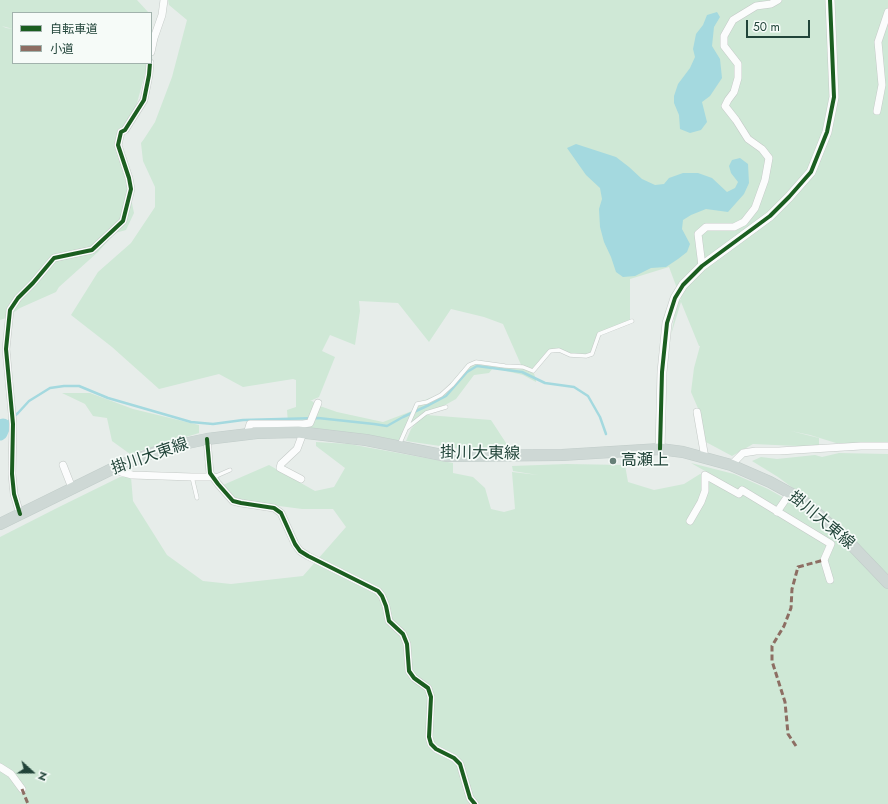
<!DOCTYPE html>
<html>
<head>
<meta charset="utf-8">
<style>
	body { margin:0 }
	#map { position:relative; width:888px; height:804px; overflow:hidden; background:#e7edea; font-family:Jost,"Noto Sans JP",sans-serif }
	canvas { display:block }
	.legend { position:absolute; left:12px; top:12px; width:140px; height:52px; box-sizing:border-box; background:#f6fbf8; border:1px solid #a1b2ac; margin:0; padding:5px 7px; list-style:none; font-size:12px; color:#214439 }
	.legend li { display:flex; align-items:center; gap:8px; height:20px }
	.legend b { width:20px; border:1px solid #a1b2ac }
	.north { position:absolute; left:12px; top:752px; width:40px; height:40px; -webkit-text-stroke:3px #f6fbf8; paint-order:stroke; rotate:111deg; font-size:11px; font-weight:700; line-height:16px; text-align:center; color:#214439 }
	.north::after { content:''; display:block; margin:auto; width:14px; height:18px; background:#214439; clip-path:polygon(50% 0,100% 100%,50% 72%,0 100%) }
	.scale { position:absolute; left:746px; top:20px; width:64px; height:18px; box-sizing:border-box; border:2px solid #214439; border-top:0; padding-left:5px; font-size:12px; line-height:14px; white-space:nowrap; color:#214439; -webkit-text-stroke:3px #f6fbf8; paint-order:stroke }
</style>
</head>
<body>
<div id="map">
<canvas width="888" height="804"></canvas>
<ul class="legend">
<li><b style="height:5px;background:#1b5e20"></b>自転車道</li>
<li><b style="height:5px;background:#8d6e63"></b>小道</li>
</ul>
<div class="north">N</div>
<div class="scale">50 m</div>
</div>
<script>
const g = document.querySelector('canvas').getContext('2d');
g.lineJoin = 'round';
function paint(path, color) { g.fillStyle = color; g.fill(path, 'evenodd'); }
const poly = rows => new Path2D(rows.map(r => 'M' + r).join(''));
function strokePath(path, color, width, dash) { g.strokeStyle = color; g.lineWidth = width; g.lineCap = dash ? 'butt' : 'round'; g.setLineDash(dash || []); g.stroke(path); }
function write(font, color, halo, rows, align = 'center') {
  g.font = font + ' Jost,"Noto Sans JP",sans-serif'; g.lineWidth = 3.5; g.setLineDash([]); g.textBaseline = 'middle'; g.strokeStyle = halo; g.fillStyle = color; for (const [text, x, y, turn = 0] of rows) {
    g.save(); g.translate(x, y); g.rotate((+turn || 0) * Math.PI / 180); g.textAlign = isNaN(turn) ? turn : align; if (halo) g.strokeText(text, 0, 0); g.fillText(text, 0, 0); g.restore();
  }
}
paint(poly([
	[0,0,137,0,149,13,13,13,13,29,2,26,6,28,13,29,13,63,148,63,137,103,131,120,118,136,134,213,126,230,115,233,98,252,59,287,56,292,20,308,6,318,0,320],
	[168,0,888,0,888,442,878,443,836,443,810,435,791,431,819,438,819,447,753,444,732,456,704,441,700,413,691,392,694,368,700,346,699,346,681,302,671,335,677,303,681,299,669,267,630,279,630,324,610,329,599,334,592,354,586,356,570,354,559,350,549,352,533,371,536,379,536,382,523,375,493,368,489,373,474,375,456,399,427,415,491,420,508,446,499,449,474,451,406,441,411,429,421,418,405,430,400,443,288,424,287,410,296,407,296,380,293,379,243,387,219,374,159,389,112,347,71,315,98,272,131,243,155,207,155,187,143,161,141,143,144,139,155,122,172,77,187,20,169,5],
	[359,301,398,303,429,342,451,309,484,317,503,324,522,367,467,364,443,393,417,403,412,412,412,411,383,422,337,412,317,405,312,401,310,401,319,397,335,357,322,351,330,335,355,345,360,311],
	[62,393,90,393,133,409,199,425,199,433,130,454,112,441,107,418,93,416,85,404],
	[316,442,349,444,453,463,453,473,473,477,485,488,491,509,504,512,515,509,512,472,538,475,513,471,512,466,567,464,625,465,628,482,654,490,684,484,700,474,707,476,740,491,691,463,734,474,768,489,795,504,824,526,809,500,778,477,752,461,761,457,777,459,815,455,822,457,839,453,888,454,888,804,0,804,0,537,59,507,120,477,131,477,133,501,167,555,203,581,231,584,303,576,346,527,333,509,302,509,234,500,223,485,269,465,315,491,334,487,345,468,316,446]
]), '#cfe8d6');
paint(poly([
	[717,12,720,17,714,27,712,46,720,59,722,78,710,96,702,102,707,122,701,130,690,133,680,129,679,115,674,103,674,96,678,84,690,68,695,57,693,49,696,34,703,25,707,15],
	[576,144,616,157,629,167,642,179,655,185,664,184,669,178,683,173,698,173,712,178,727,192,735,188,738,182,731,173,729,166,732,160,740,158,748,164,749,183,744,194,728,212,706,209,691,215,683,220,682,229,690,244,687,252,678,259,666,267,651,268,635,276,623,277,616,272,611,257,604,242,600,227,599,209,602,199,600,188,586,175,567,148]
]), '#a4d9df');
strokePath(poly([
	[3,426,18,413,29,401,50,388,64,386,79,386,108,398,191,422,213,424,243,420,318,418,374,424,387,426,403,417,429,405,446,396,467,372,477,366,522,372,545,383,574,387,588,396,600,417,606,434]
]), '#a4d9df', 2.5);
strokePath(poly([
	[0,433,3,426]
]), '#a4d9df', 15);
const service = poly([
	[407,428,426,413,446,407],
	[399,445,417,404,427,402,441,395,452,385,469,365,476,362,505,366,523,367,533,371,550,351,559,350,570,355,586,356,592,354,599,334,632,321],
	[192,477,197,498],
	[214,477,230,470]
]);
const minor = poly([
	[151,52,154,38,162,15,164,0],
	[877,111,882,85,878,42,888,12],
	[702,266,698,234,706,227,734,227,744,222,755,208,765,180,769,158,762,149,748,139,736,120,725,106,728,100,734,92,738,78,738,64,724,46,724,36,733,20,756,6,771,4,778,0],
	[697,412,705,458],
	[247,434,250,424,303,424,310,423,318,403],
	[207,439,210,473,218,484,233,501,241,503,274,508,281,513,295,544,300,551,308,556,378,591,382,596,386,606,389,621,403,634,407,644,409,671,414,678,428,688,431,697,429,737,431,744,436,749,454,758,460,764,470,798,475,804],
	[63,465,72,488],
	[731,465,743,453,756,451,779,451,861,446,888,446],
	[115,467,121,472,132,475,192,477,214,477],
	[301,479,280,468,281,464,297,449,303,433],
	[777,512,790,493],
	[20,514,14,494,12,474,13,424,6,349,10,310,18,298,33,283,54,258,92,250,123,221,131,189,129,178,118,145,121,132,125,130,144,100,149,75,150,63],
	[690,521,701,502,705,491,705,475,739,494,742,490,831,544,824,560,830,580],
	[0,767,11,774,22,789]
]);
const tertiary = poly([
	[660,449,662,372,667,323,675,298,683,285,702,266,770,216,789,197,811,172,827,132,834,97,830,0]
]);
const primary = poly([
	[0,524,118,466,169,447,207,439,257,433,298,432,366,440,447,456,562,455,660,449,683,452,731,465,770,482,801,499,844,537,888,583]
]);
strokePath(service, '#c4cac7', 4.5);
strokePath(minor, '#c4cac7', 8);
strokePath(tertiary, '#c4cac7', 10);
strokePath(primary, '#c1ccc9', 12);
strokePath(service, '#fbfcfc', 3.5);
strokePath(minor, '#fbfcfc', 7);
strokePath(tertiary, '#fbfcfc', 9);
strokePath(primary, '#ced8d5', 11);
strokePath(poly([
	[796,746,788,734,785,702,772,661,772,646,784,626,791,608,792,589,798,567,824,560],
	[22,789,28,804]
]), '#8d6e63', 3, [6, 3]);
strokePath(poly([
	[207,439,210,473,218,484,233,501,241,503,274,508,281,513,295,544,300,551,308,556,378,591,382,596,386,606,389,621,403,634,407,644,409,671,414,678,428,688,431,697,429,737,431,744,436,749,454,758,460,764,470,798,475,804],
	[660,449,662,372,667,323,675,298,683,285,702,266,770,216,789,197,811,172,827,132,834,97,830,0],
	[20,514,14,494,12,474,13,424,6,349,10,310,18,298,33,283,54,258,92,250,123,221,131,189,129,178,118,145,121,132,125,130,144,100,149,75,150,63]
]), '#1b5e20', 4);
for (const [x, y, r, color] of [
	[613,461,4,"#667f77"]
]) { const dot = new Path2D(); dot.arc(x, y, r, 0, 2 * Math.PI); g.fillStyle = color; g.fill(dot); strokePath(dot, '#f6fbf8', 1.5); }
write('16px', '#214439', '#f6fbf8', [
	["掛川大東線",480,454,1],
	["掛川大東線",150,457,-19],
	["掛川大東線",821,521,40]
]);
write('16px', '#214439', '#f6fbf8', [
	["高瀬上",621,461]
], 'left');
</script>
</body>
</html>
